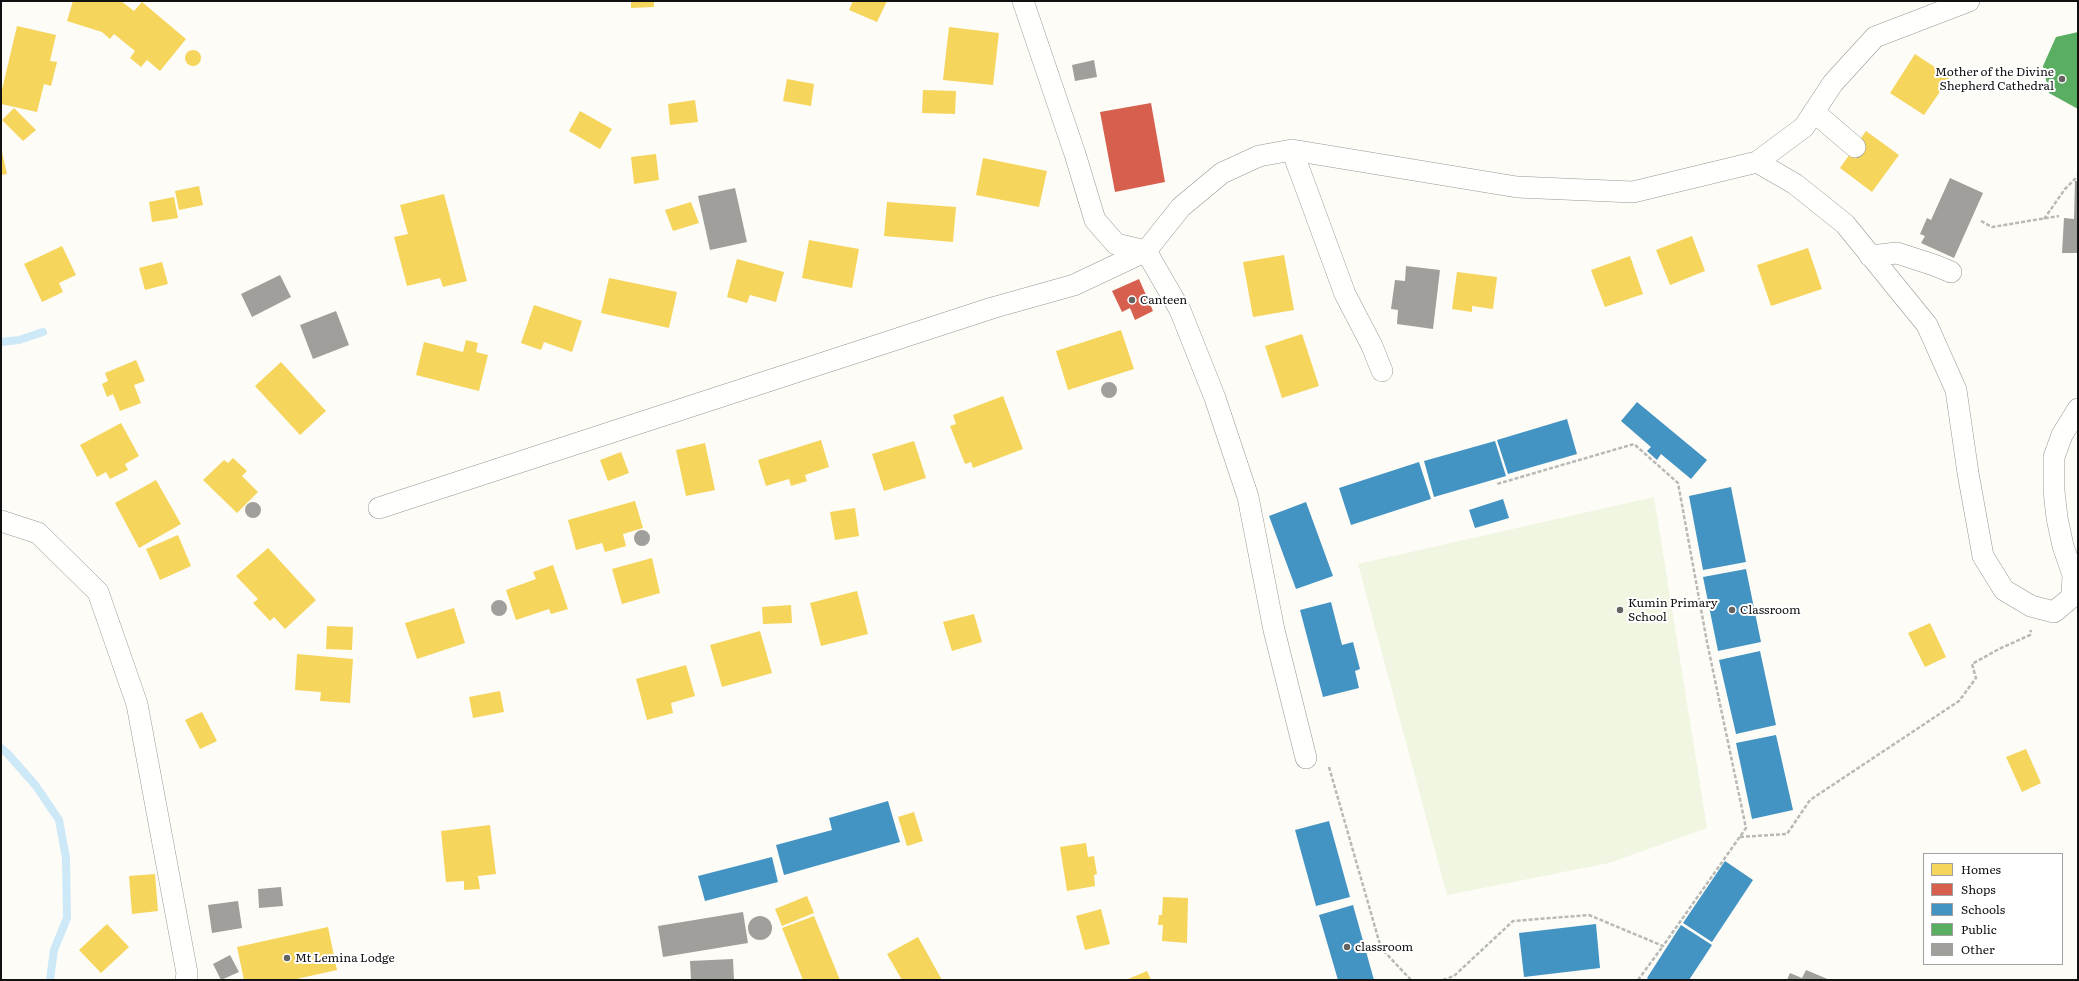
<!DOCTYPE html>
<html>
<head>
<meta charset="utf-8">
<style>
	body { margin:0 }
	#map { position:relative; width:2079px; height:981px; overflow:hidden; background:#fdfcf7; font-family:Literata,serif }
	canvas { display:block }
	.frame { position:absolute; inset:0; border:2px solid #111; pointer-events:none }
	.legend { position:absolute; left:1923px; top:853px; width:140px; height:112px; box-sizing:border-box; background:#fff; border:1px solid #a0a0a0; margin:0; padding:5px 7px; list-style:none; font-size:12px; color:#111 }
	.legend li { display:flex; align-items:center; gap:8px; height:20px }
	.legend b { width:20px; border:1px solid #a0a0a0 }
</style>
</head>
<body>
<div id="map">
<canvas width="2079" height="981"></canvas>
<div class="frame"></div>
<ul class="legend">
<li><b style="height:11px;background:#f6d55c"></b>Homes</li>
<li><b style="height:11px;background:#d6604d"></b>Shops</li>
<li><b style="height:11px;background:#4393c3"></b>Schools</li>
<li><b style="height:11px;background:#5aae61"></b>Public</li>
<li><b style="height:11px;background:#a19f9c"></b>Other</li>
</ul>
</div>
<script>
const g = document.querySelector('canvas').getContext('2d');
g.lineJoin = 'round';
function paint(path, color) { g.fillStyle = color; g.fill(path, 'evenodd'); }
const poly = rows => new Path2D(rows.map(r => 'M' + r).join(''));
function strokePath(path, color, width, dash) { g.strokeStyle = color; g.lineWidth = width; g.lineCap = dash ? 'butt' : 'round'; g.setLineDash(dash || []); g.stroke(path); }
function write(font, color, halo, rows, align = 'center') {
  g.font = font + ' Literata,serif'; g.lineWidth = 4; g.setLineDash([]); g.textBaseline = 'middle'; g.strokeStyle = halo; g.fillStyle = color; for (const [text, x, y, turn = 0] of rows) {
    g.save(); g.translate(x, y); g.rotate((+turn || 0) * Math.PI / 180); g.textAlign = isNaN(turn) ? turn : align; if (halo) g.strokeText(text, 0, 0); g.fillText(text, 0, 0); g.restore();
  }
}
paint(poly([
	[1654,497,1707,828,1609,863,1447,895,1358,564]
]), '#f0f6e1');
paint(poly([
	[73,1,121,1,134,11,142,2,186,39,160,71,147,60,141,67,130,58,135,51,114,34,110,39,102,32,67,21],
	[631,1,654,1,654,7,631,8],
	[853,1,887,1,877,22,849,10],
	[17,26,56,35,50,61,57,62,51,86,44,84,37,112,1,104,1,94],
	[949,27,999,33,993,85,943,80],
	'185 58a8 8 0 1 1 16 0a8 8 0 1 1-16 0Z',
	[1915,54,1950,77,1924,115,1890,93],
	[787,79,814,84,811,106,783,101],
	[923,90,956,91,955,114,922,113],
	[695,100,698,122,670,125,668,104],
	[14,108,36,130,23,141,2,120],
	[580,111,612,129,600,149,569,131],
	[1866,131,1899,155,1872,192,1840,168],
	[1,148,7,174,1,175],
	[656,154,659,180,634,184,631,157],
	[983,158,1047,171,1039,207,976,195],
	[199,186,203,205,179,210,175,191],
	[444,194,467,281,443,287,440,278,407,286,394,237,408,234,400,205],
	[174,197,178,218,152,222,149,202],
	[691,202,699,223,673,231,665,210],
	[887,202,956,207,953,242,884,236],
	[1692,236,1705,271,1670,285,1656,250],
	[809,240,859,249,852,288,802,278],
	[62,246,76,275,59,283,63,292,42,302,24,264],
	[1808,248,1822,289,1771,306,1757,265],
	[1284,255,1294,310,1253,317,1243,262],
	[1630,256,1643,294,1605,307,1591,270],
	[737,259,784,272,776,302,750,295,747,303,727,297],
	[162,262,168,284,145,290,139,268],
	[1457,272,1497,277,1493,309,1472,306,1472,312,1452,309],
	[609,278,677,292,669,328,601,313],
	[534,305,582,321,572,352,544,342,541,350,521,343],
	[1121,330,1134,369,1068,390,1056,351],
	[1302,334,1319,386,1282,398,1265,346],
	[466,340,478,343,476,352,488,355,479,391,416,375,424,342,463,352],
	[136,360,145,381,134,385,141,403,120,411,113,394,107,397,102,384,108,381,105,373],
	[281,362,326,411,300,435,255,386],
	[1003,396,1023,449,973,468,971,462,965,464,950,426,956,424,953,415],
	[121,423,139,456,125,464,128,470,110,479,106,472,97,477,80,445],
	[821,440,829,467,805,475,807,481,791,486,789,479,766,486,758,460],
	[914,441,926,478,884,491,872,454],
	[705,443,715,490,686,496,676,450],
	[621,452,629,473,608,481,600,460],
	[233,458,247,471,242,476,258,492,237,513,203,480,224,460,228,463],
	[156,480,181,524,139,548,115,503],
	[635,501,643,528,623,534,626,546,605,552,602,543,576,550,568,520],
	[855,508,859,536,835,540,830,512],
	[178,535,191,566,160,580,146,549],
	[268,548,316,600,285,629,274,617,270,621,253,603,258,599,236,576],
	[652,558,660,593,622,604,612,569],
	[553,565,568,609,551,614,549,609,516,620,506,590,536,579,533,572],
	[857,591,868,634,821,646,810,603],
	[791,605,792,623,763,624,762,607],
	[454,608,465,643,417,659,405,623],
	[974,614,982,642,952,651,943,622],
	[1930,623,1946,657,1925,667,1908,633],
	[327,626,353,627,352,650,326,649],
	[760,631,772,673,722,687,710,645],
	[297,654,353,659,350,703,320,701,321,692,295,690],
	[686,665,695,696,671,703,673,713,647,720,636,679],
	[500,691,504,712,473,718,469,697],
	[202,712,217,741,200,749,185,720],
	[2026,749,2041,783,2022,792,2006,757],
	[914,812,923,841,907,846,898,817],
	[490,825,496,874,478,876,480,889,464,890,464,881,446,882,441,831],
	[1086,843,1088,857,1094,856,1097,874,1094,875,1095,886,1067,891,1060,847],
	[155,874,158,911,132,914,129,876],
	[807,896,814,913,782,926,775,909],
	[1163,897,1188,898,1187,943,1162,941,1163,925,1158,925,1159,915,1162,915],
	[1101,909,1110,944,1085,950,1076,916],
	[814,916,840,980,803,980,782,928],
	[107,924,129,947,101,973,79,950],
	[328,927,337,970,292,980,244,980,237,947],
	[918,937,942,980,902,980,887,954],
	[1147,971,1151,980,1126,980]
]), '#f6d55c');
paint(poly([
	[1151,103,1165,182,1115,192,1100,112],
	[1139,279,1153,311,1135,320,1130,308,1122,312,1112,291]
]), '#d6604d');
paint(poly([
	[1637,402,1707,460,1691,479,1661,454,1657,460,1647,451,1651,447,1621,421],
	[1567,419,1577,454,1508,474,1497,440],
	[1495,441,1506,476,1434,497,1424,461],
	[1419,462,1431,499,1351,525,1339,488],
	[1731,487,1746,562,1703,570,1689,496],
	[1503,499,1509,518,1475,528,1469,510],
	[1306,502,1333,576,1296,589,1269,516],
	[1746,569,1761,642,1718,651,1703,577],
	[1331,602,1342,645,1353,642,1360,669,1355,671,1359,688,1323,697,1300,610],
	[1760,651,1776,725,1736,734,1719,660],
	[1776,735,1793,810,1752,819,1736,743],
	[888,801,900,842,784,875,776,845,832,830,829,818],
	[1329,821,1350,897,1316,906,1295,830],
	[772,857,778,882,705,901,698,876],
	[1725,861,1753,880,1712,942,1683,923],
	[1353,905,1374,980,1338,980,1319,915],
	[1596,924,1600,968,1524,977,1519,933],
	[1681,925,1712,945,1689,980,1649,980,1647,978]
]), '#4393c3');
paint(poly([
	[2078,32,2078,109,2049,93,2043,66,2056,37]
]), '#5aae61');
strokePath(poly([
	[1,342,19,340,43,332],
	[1,748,8,754,36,786,59,820,66,858,67,918,54,950,50,980]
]), '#cde8f7', 8);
paint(poly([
	[1094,60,1097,77,1075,81,1072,65],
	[1950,178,1983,193,1954,258,1921,243,1925,236,1920,234,1927,218,1931,220],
	[2075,181,2078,181,2078,253,2062,253,2064,218,2074,219],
	[735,188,747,242,710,250,698,196],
	[1406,266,1440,270,1433,329,1397,324,1398,310,1391,309,1395,280,1405,281],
	[280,275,291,297,252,317,241,294],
	[336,311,349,345,313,359,300,325],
	'1101 390a8 8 0 1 1 16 0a8 8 0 1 1-16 0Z',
	'245 510a8 8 0 1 1 16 0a8 8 0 1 1-16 0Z',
	'634 538a8 8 0 1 1 16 0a8 8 0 1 1-16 0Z',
	'491 608a8 8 0 1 1 16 0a8 8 0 1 1-16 0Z',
	[281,887,283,906,259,908,258,889],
	[238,901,242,928,212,933,208,905],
	[743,912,748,943,663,957,658,926],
	'748 928a12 12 0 1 1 24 0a12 12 0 1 1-24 0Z',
	[230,955,239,972,221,980,213,964],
	[733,959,734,980,691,980,690,961],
	[1806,970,1830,980,1787,980,1790,973,1802,978]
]), '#a19f9c');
const minor = poly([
	[1023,1,1075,154,1095,220,1116,244,1146,251,1180,310,1215,398,1248,497,1274,630,1306,758],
	[1814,112,1855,147],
	[1292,150,1345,294,1372,346,1382,371],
	[1757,162,1804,127,1833,83,1875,37,1969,1],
	[1870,256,1897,253,1934,265,1951,272],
	[379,508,992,308,1074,285,1146,251,1181,207,1222,173,1259,156,1292,150,1517,187,1633,192,1757,162,1795,184,1845,224,1927,325,1956,390,1968,473,1983,556,2004,590,2031,606,2054,612,2072,597,2073,575,2063,546,2057,518,2054,491,2054,457,2062,435,2078,409],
	[1,521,38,533,98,592,137,704,187,973,186,980]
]);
strokePath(minor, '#979795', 22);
strokePath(poly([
	[2044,219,2065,189,2078,176],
	[1981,221,1992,227,2059,216],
	[1329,767,1381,948,1411,980],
	[1740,837,1787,834,1810,800,1959,701,1976,678,1972,664,1999,649,2030,635,2031,630],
	[1443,980,1454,976,1513,921,1589,915,1663,946,1746,828,1707,642,1678,483,1634,444,1497,484],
	[1638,980,1663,946]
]), '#b9b9b8', 2.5, [4, 2]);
strokePath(minor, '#fffffe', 21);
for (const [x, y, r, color] of [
	[2062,79,4,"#646362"],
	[1132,300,4,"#646362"],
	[1620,610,4,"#646362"],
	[1732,610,4,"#646362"],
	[1347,947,4,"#646362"],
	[287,958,4,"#646362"]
]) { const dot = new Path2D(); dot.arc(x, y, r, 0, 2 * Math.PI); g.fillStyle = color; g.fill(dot); strokePath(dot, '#fff', 1.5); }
write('12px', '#111', '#fff', [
	["Mother of the Divine",2054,72,"right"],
	["Shepherd Cathedral",2054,86,"right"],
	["Canteen",1140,300],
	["Kumin Primary",1628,603],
	["School",1628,617],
	["Classroom",1740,610],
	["classroom",1355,947],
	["Mt Lemina Lodge",295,958]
], 'left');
</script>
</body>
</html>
